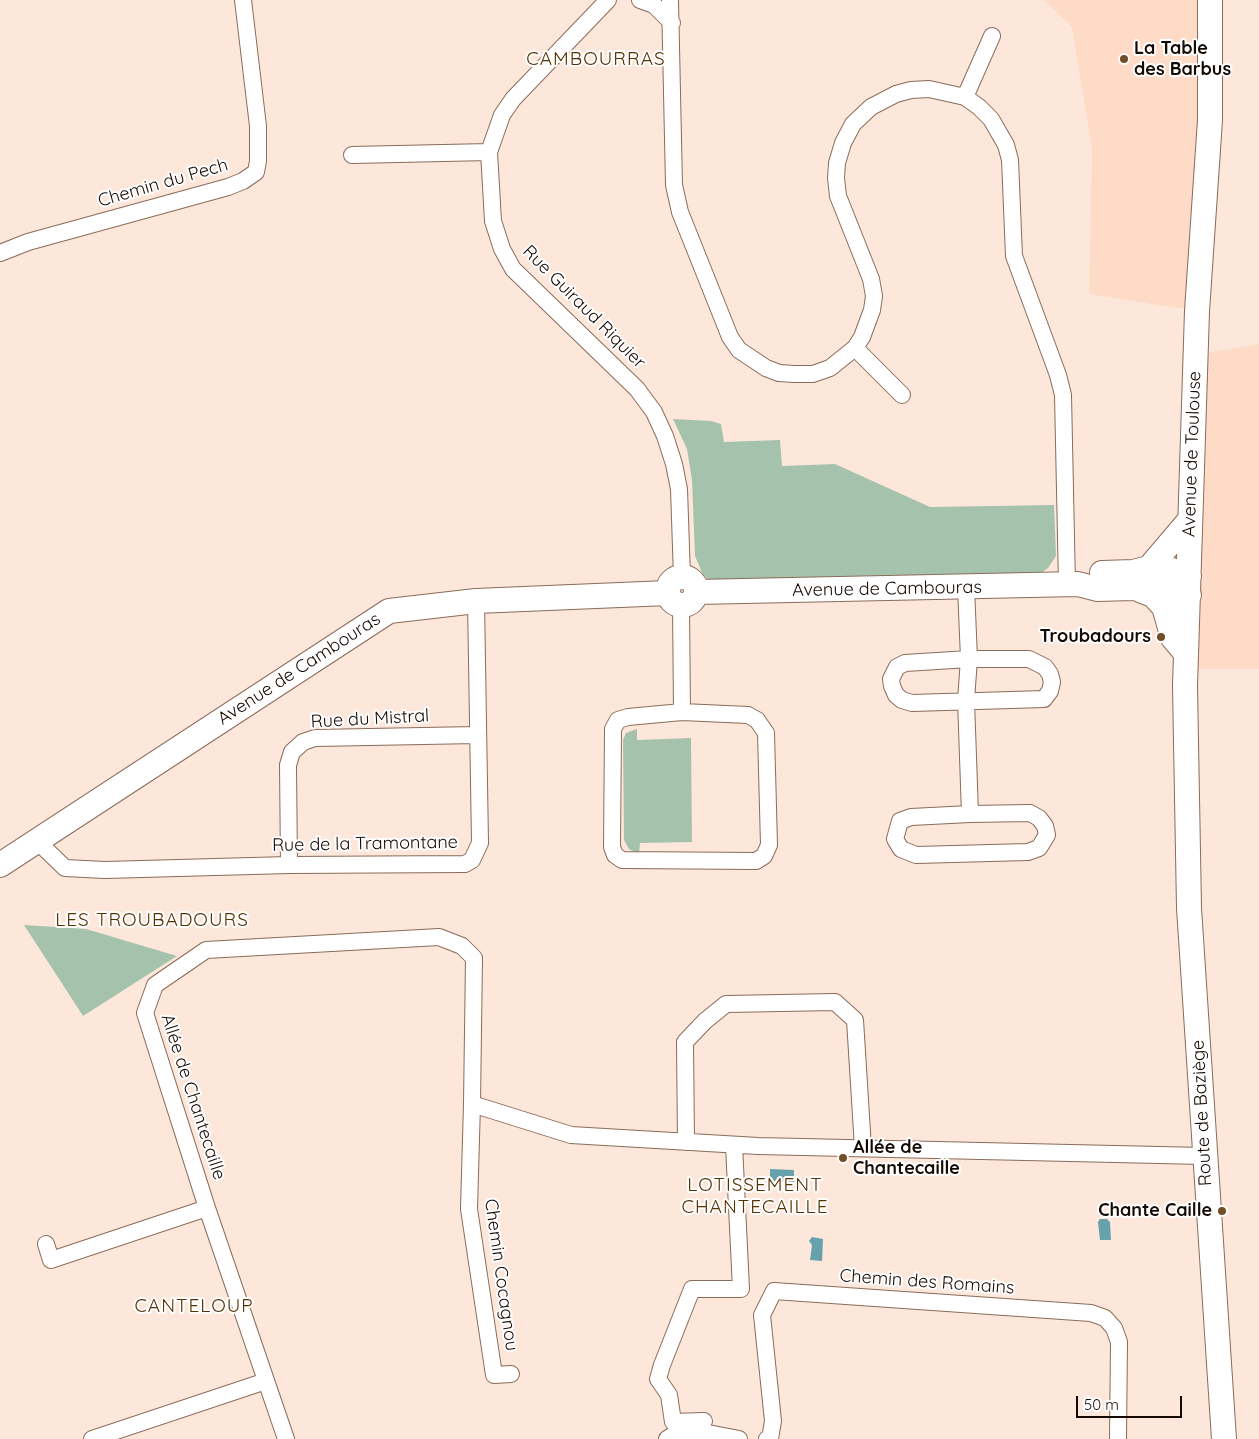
<!DOCTYPE html>
<html>
<head>
<meta charset="utf-8">
<style>
	body { margin:0 }
	#map { position:relative; width:1259px; height:1439px; overflow:hidden; background:#fde7db; font-family:Quicksand,sans-serif }
	canvas { display:block }
	.scale { position:absolute; left:1076px; top:1396px; width:106px; height:22px; box-sizing:border-box; border:2px solid #150904; border-top:0; padding-left:6px; font-size:15px; line-height:18px; white-space:nowrap; color:#150904; -webkit-text-stroke:4px #fff; paint-order:stroke }
</style>
</head>
<body>
<div id="map">
<canvas width="1259" height="1439"></canvas>
<div class="scale">50 m</div>
</div>
<script>
const g = document.querySelector('canvas').getContext('2d');
g.lineJoin = 'round';
function paint(path, color) { g.fillStyle = color; g.fill(path, 'evenodd'); }
const poly = rows => new Path2D(rows.map(r => 'M' + r).join(''));
function strokePath(path, color, width, dash) { g.strokeStyle = color; g.lineWidth = width; g.lineCap = dash ? 'butt' : 'round'; g.setLineDash(dash || []); g.stroke(path); }
function write(font, color, halo, rows, align = 'center') {
  g.font = font + ' Quicksand,sans-serif'; g.lineWidth = 4; g.setLineDash([]); g.textBaseline = 'middle'; g.strokeStyle = halo; g.fillStyle = color; for (const [text, x, y, turn = 0] of rows) {
    g.save(); g.translate(x, y); g.rotate((+turn || 0) * Math.PI / 180); g.textAlign = isNaN(turn) ? turn : align; if (halo) g.strokeText(text, 0, 0); g.fillText(text, 0, 0); g.restore();
  }
}
paint(poly([
	[1044,0,1214,0,1197,311,1089,294,1092,150,1072,27],
	[1259,344,1259,669,1185,669,1196,355]
]), '#fddbc7');
paint(poly([
	[673,419,711,421,721,424,724,442,780,440,782,466,835,464,930,507,1054,505,1056,556,1048,568,1033,579,712,583,703,575,695,556,692,480,687,449],
	[637,729,637,740,691,738,692,842,640,843,639,854,629,849,624,840,623,740,626,733],
	[24,925,86,929,177,956,83,1016]
]), '#a5c3ac');
paint(poly([
	[770,1169,794,1170,794,1182,770,1181],
	[1100,1219,1107,1219,1110,1222,1111,1240,1100,1240,1098,1222],
	[812,1237,823,1239,822,1261,810,1260,812,1245,809,1241]
]), '#66a1ac');
const street = poly([
	[608,0,513,99,502,115,489,152,493,221,502,249,513,269,637,389,654,412,665,436,674,464,679,489,682,577],
	[640,0,654,5,672,23],
	[670,0,674,185,680,212,730,337,739,350,766,368,779,373,794,374,813,374,830,368,855,348,862,337,872,310,874,296,871,279,838,196,836,178,837,163,843,143,853,124,871,107,896,94,911,90,929,89,965,97,979,107,991,119,1006,145,1010,160,1014,256,1058,375,1063,395,1067,585],
	[965,97,992,36],
	[352,155,489,152],
	[0,253,28,242,228,187,243,181,256,172,258,161,258,126,243,0],
	[855,348,902,395],
	[966,587,969,659,966,700,970,814,911,817,900,821,895,839,901,849,916,855,1028,852,1039,848,1047,835,1045,826,1039,818,1030,813,970,814],
	[681,604,682,712,628,717,618,720,613,729,612,847,615,855,622,860,756,861,764,856,769,845,766,733,757,720,748,715,682,712],
	[969,659,1029,659,1045,667,1050,674,1052,682,1050,691,1044,699,912,703,902,700,896,695,892,686,891,679,897,667,905,663,969,659],
	[37,841,65,868,105,870,289,865,465,864,472,860,480,843,476,601],
	[289,865,288,765,292,752,303,742,315,738,477,735],
	[472,1104,469,1209,494,1375,511,1374],
	[686,1142,685,1042,705,1021,726,1004,835,1002,855,1020,863,1148],
	[46,1244,51,1260,207,1208],
	[704,1421,673,1422,669,1395,658,1379,662,1365,692,1289,741,1289,734,1145],
	[92,1439,266,1381],
	[286,1439,207,1208,145,1013,155,985,206,950,439,937,462,946,474,958,472,1104,571,1135,758,1146,1204,1156],
	[667,1439,675,1434,703,1432,739,1439],
	[767,1439,770,1439,773,1421,762,1315,774,1291,1091,1313,1105,1318,1114,1328,1119,1342,1118,1439]
]);
const secondary = poly([
	[1210,0,1210,120,1197,311,1185,686,1189,908,1224,1439],
	[1149,568,1189,521],
	[1102,573,1133,572,1149,568,1169,569,1189,576],
	'668 591a14 14 0 1 1 28 0a14 14 0 1 1-28 0Z',
	[1140,590,1153,595,1164,607,1173,638,1185,652],
	[696,592,1078,584,1097,589,1133,588,1189,595],
	[0,865,389,611,476,601,668,593]
]);
strokePath(street, '#8b6b59', 18);
strokePath(secondary, '#8b6b59', 26);
strokePath(street, '#fff', 16);
strokePath(secondary, '#fff', 24);
for (const [x, y, r, color] of [
	[1124,59,5,"#714d28"],
	[1161,637,5,"#714d28"],
	[843,1158,5,"#714d28"],
	[1222,1211,5,"#714d28"]
]) { const dot = new Path2D(); dot.arc(x, y, r, 0, 2 * Math.PI); g.fillStyle = color; g.fill(dot); strokePath(dot, '#fff', 2); }
write('bold 18px', '#150904', '#fff', [
	["La Table",1134,49],
	["des Barbus",1134,70],
	["Troubadours",1151,637,"right"],
	["Allée de",853,1148],
	["Chantecaille",853,1169],
	["Chante Caille",1212,1211,"right"]
], 'left');
write('18px', '#150904', '#fff', [
	["Chemin du Pech",163,183,-16],
	["Rue Guiraud Riquier",584,307,45],
	["Avenue de Toulouse",1192,454,-88],
	["Avenue de Cambouras",887,589,-1],
	["Avenue de Cambouras",299,669,-33],
	["Rue du Mistral",370,719,-3],
	["Rue de la Tramontane",365,844,-1],
	["Allée de Chantecaille",193,1097,72],
	["Route de Baziège",1202,1113,-93],
	["Chemin Cocagnou",501,1275,82],
	["Chemin des Romains",927,1282,4]
]);
g.letterSpacing = '1px';
write('19px', '#573100', '#fff', [
	["CAMBOURRAS",596,59],
	["LES TROUBADOURS",152,920],
	["LOTISSEMENT",755,1185],
	["CHANTECAILLE",755,1207],
	["CANTELOUP",194,1306]
]);
g.letterSpacing = '0px';
</script>
</body>
</html>
